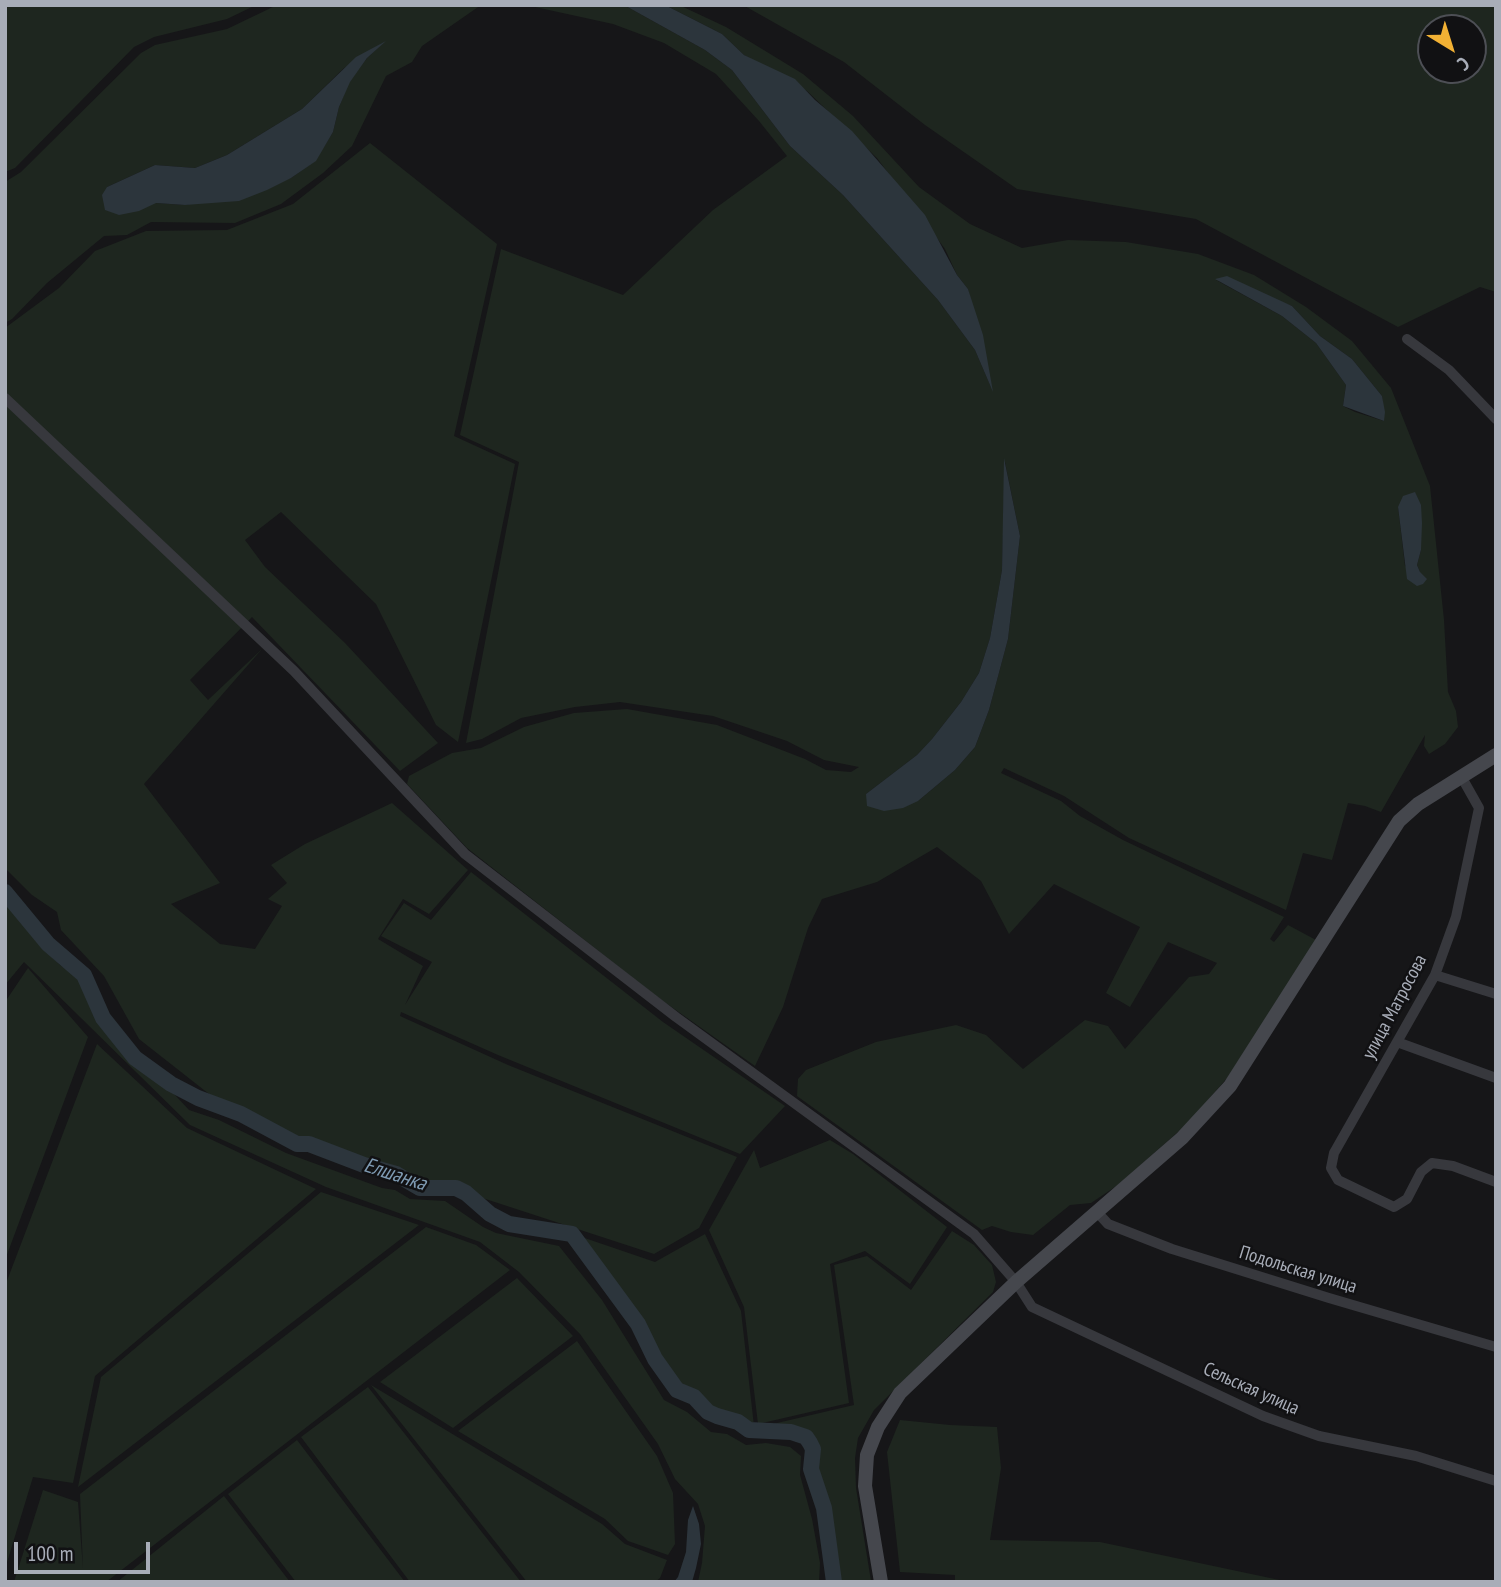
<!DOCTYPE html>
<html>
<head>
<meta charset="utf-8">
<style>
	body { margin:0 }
	#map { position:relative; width:1501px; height:1587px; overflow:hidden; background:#161618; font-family:"PT Sans Narrow",sans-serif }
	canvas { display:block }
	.frame { position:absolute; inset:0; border:7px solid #a8adb8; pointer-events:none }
	.north { position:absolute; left:1417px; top:14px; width:70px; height:70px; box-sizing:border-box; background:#111113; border:2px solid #4d4f55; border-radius:50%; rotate:142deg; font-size:19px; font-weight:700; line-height:28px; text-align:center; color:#a8adb8 }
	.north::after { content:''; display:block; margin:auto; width:24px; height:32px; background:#f2b134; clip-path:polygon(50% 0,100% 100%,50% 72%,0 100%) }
	.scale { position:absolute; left:14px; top:1542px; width:136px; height:32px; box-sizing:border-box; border:4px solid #a8adb8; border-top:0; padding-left:9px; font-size:21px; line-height:24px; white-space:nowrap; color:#a8adb8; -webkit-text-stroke:5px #111113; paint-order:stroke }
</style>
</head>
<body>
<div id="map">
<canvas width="1501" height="1587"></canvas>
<div class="frame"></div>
<div class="north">С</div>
<div class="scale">100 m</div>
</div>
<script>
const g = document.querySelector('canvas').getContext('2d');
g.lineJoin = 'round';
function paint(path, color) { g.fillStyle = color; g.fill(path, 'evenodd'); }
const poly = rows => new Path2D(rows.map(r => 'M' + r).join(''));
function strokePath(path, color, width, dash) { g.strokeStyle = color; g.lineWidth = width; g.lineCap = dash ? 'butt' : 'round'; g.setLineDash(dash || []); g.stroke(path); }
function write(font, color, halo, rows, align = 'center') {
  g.font = font + ' "PT Sans Narrow",sans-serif'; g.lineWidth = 5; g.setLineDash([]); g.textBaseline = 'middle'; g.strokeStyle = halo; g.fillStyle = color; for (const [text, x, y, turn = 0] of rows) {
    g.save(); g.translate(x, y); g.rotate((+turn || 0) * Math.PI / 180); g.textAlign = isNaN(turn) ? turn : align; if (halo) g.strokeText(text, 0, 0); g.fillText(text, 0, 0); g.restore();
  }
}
paint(poly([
	[5,5,256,5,227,19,154,37,134,47,15,168,5,172],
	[277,5,481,5,422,46,412,62,386,76,352,146,323,173,281,204,235,223,151,222,127,235,104,236,47,283,12,319,5,323,5,182,21,172,141,53,155,45,227,29],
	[383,43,367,58,349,82,339,107,333,132,315,161,291,178,185,205,156,203,107,187,155,165,195,168,227,155,302,109,344,68],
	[526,5,624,5,705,50,732,70,790,146,843,195,938,300,975,350,991,387,968,289,957,275,945,249,877,158,807,91,744,55,722,34,665,5,679,5,726,27,803,74,853,116,919,187,970,224,1022,248,1068,240,1126,242,1198,254,1254,275,1306,307,1352,341,1391,388,1430,486,1444,620,1448,692,1456,711,1458,727,1445,744,1429,754,1424,746,1425,735,1381,812,1365,806,1348,803,1332,860,1303,853,1286,910,1129,838,1064,796,1004,768,1001,773,1061,801,1080,816,1123,840,1284,917,1270,939,1274,942,1288,925,1316,940,1228,1077,1187,1124,1118,1185,1091,1203,1070,1205,1033,1235,1011,1232,992,1226,982,1230,797,1096,798,1079,806,1070,876,1042,956,1025,986,1035,1023,1069,1085,1020,1108,1026,1125,1049,1189,977,1209,974,1217,963,1168,942,1130,1007,1106,993,1140,927,1054,884,1009,934,981,881,937,847,877,882,822,899,808,928,783,1007,755,1066,656,996,467,848,407,784,409,776,452,753,481,748,524,727,574,713,627,709,717,725,805,759,826,770,851,772,859,767,824,760,787,741,713,716,620,702,575,707,521,718,482,739,466,743,519,462,460,435,501,249,623,295,713,210,787,156,759,121,716,74,664,43,613,24],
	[1216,280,1292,306,1320,336,1352,359,1382,396,1384,421,1355,412,1343,406,1346,385,1316,343,1282,316],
	[1005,462,1020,536,1008,639,989,710,975,747,955,770,918,801,866,794,917,755,932,739,961,702,979,673,990,638,1002,570],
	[1421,505,1421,550,1417,565,1420,572,1405,566,1398,507],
	[743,5,1496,5,1496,292,1480,287,1398,327,1196,219,1017,189,925,125,844,62],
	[1431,28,1473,28,1473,70,1431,70],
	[370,143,497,244,454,436,515,464,458,742,436,725,376,604,281,512,245,540,265,567,345,643,438,743,400,771,252,617,190,680,208,700,262,649,144,784,220,883,171,904,220,944,255,949,282,906,268,899,287,883,271,865,305,844,392,803,468,870,429,914,403,899,378,939,423,966,405,1005,432,962,381,936,404,903,431,920,471,872,663,1022,785,1106,740,1154,498,1055,401,1012,400,1016,508,1065,737,1157,699,1228,654,1254,262,1126,218,1101,139,1039,104,976,61,930,57,912,32,895,5,868,5,328,59,288,95,251,146,231,227,230,293,204],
	[5,900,14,909,27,930,43,948,60,965,80,978,89,990,95,1008,104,1024,137,1066,163,1082,189,1110,219,1120,286,1153,382,1188,395,1190,410,1199,445,1201,483,1227,496,1233,559,1246,602,1300,664,1400,687,1412,711,1432,727,1434,746,1445,766,1443,790,1447,801,1456,800,1475,812,1519,820,1563,819,1582,698,1582,702,1563,705,1526,698,1504,675,1479,658,1444,580,1334,519,1272,480,1242,326,1187,190,1125,24,962,5,985],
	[28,968,88,1037,5,1260,5,1002],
	[97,1044,187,1128,316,1189,95,1376,73,1483,33,1477,5,1569,5,1286],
	[830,1140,853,1154,947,1227,910,1284,865,1251,830,1264,849,1403,758,1424,744,1307,709,1230,754,1150,760,1168],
	[321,1192,419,1225,78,1487,101,1377],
	[426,1227,476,1245,510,1270,106,1582,14,1582,43,1490,78,1502,83,1569,80,1494],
	[952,1231,974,1245,992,1265,996,1282,993,1292,874,1410,858,1438,855,1458,856,1488,871,1581,829,1582,829,1561,823,1519,809,1474,811,1459,807,1444,785,1436,757,1433,760,1427,854,1405,834,1265,867,1256,911,1290],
	[570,1233,655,1262,705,1234,741,1311,754,1426,752,1435,720,1421,672,1392,649,1359,643,1342],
	[517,1278,573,1336,453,1428,380,1382],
	[577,1341,657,1456,673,1493,675,1544,668,1555,628,1541,605,1519,458,1431],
	[371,1385,602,1524,625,1544,667,1560,660,1578,655,1582,527,1582],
	[368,1387,521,1582,410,1582,301,1437],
	[900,1420,950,1425,997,1427,1001,1468,990,1540,1100,1542,1289,1582,955,1582,955,1575,900,1572,887,1452],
	[297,1440,405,1582,296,1582,228,1494],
	[224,1496,290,1582,117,1582]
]), '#1e261f');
paint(poly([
	[624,5,665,5,722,34,744,55,795,79,815,100,852,131,925,215,957,275,968,289,983,335,993,392,975,350,938,300,843,195,790,146,732,70,705,50],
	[386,41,367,58,350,82,339,107,333,132,316,161,291,178,267,190,239,201,185,205,156,203,139,211,119,215,105,210,102,195,107,187,155,165,195,168,227,155,302,109,356,57],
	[1227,276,1292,306,1320,336,1352,359,1382,396,1385,412,1384,421,1343,406,1346,385,1316,343,1282,316,1215,279],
	[1004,458,1020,536,1008,639,989,710,975,747,955,770,918,801,903,808,884,811,867,806,866,794,917,755,932,739,961,702,979,673,990,638,1002,570],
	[1415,492,1421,505,1422,523,1421,550,1417,565,1420,572,1427,579,1423,584,1417,586,1407,579,1398,507,1403,496],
	[693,1506,699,1524,701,1544,696,1568,692,1582,674,1582,678,1577,686,1552,688,1520]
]), '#2c353c');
strokePath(poly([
	[5,892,48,944,84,975,103,1018,135,1058,171,1084,198,1098,241,1114,297,1144,309,1144,364,1165,396,1174,420,1188,456,1188,466,1193,490,1214,509,1224,572,1234,638,1324,655,1359,677,1390,694,1397,708,1412,717,1416,738,1422,749,1430,791,1432,806,1437,810,1443,813,1449,811,1469,824,1508,834,1582]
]), '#2c353c', 16);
strokePath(poly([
	[1407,339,1449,370,1496,419],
	[5,398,294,671,465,854,676,1017,974,1234,1016,1282,1032,1307,1263,1416,1319,1436,1416,1456,1496,1481],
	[1461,776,1479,808,1456,917,1435,975,1334,1153,1331,1168,1338,1180,1394,1207,1407,1199,1421,1172,1432,1163,1453,1166,1496,1182],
	[1435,975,1496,994],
	[1397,1042,1496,1078],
	[1097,1212,1108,1224,1172,1249,1329,1298,1496,1347]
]), '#37383d', 10);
strokePath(poly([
	[881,1582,865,1486,867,1455,878,1427,900,1393,1016,1282,1182,1138,1230,1086,1399,821,1418,804,1496,755]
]), '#45474d', 14);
write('19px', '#a8adb8', '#111113', [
	["улица Матросова",1395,1007,-62],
	["Подольская улица",1298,1270,17],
	["Сельская улица",1251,1389,24]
]);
write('italic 21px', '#7f9bb3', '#111113', [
	["Елшанка",395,1175,18]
]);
</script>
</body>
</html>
